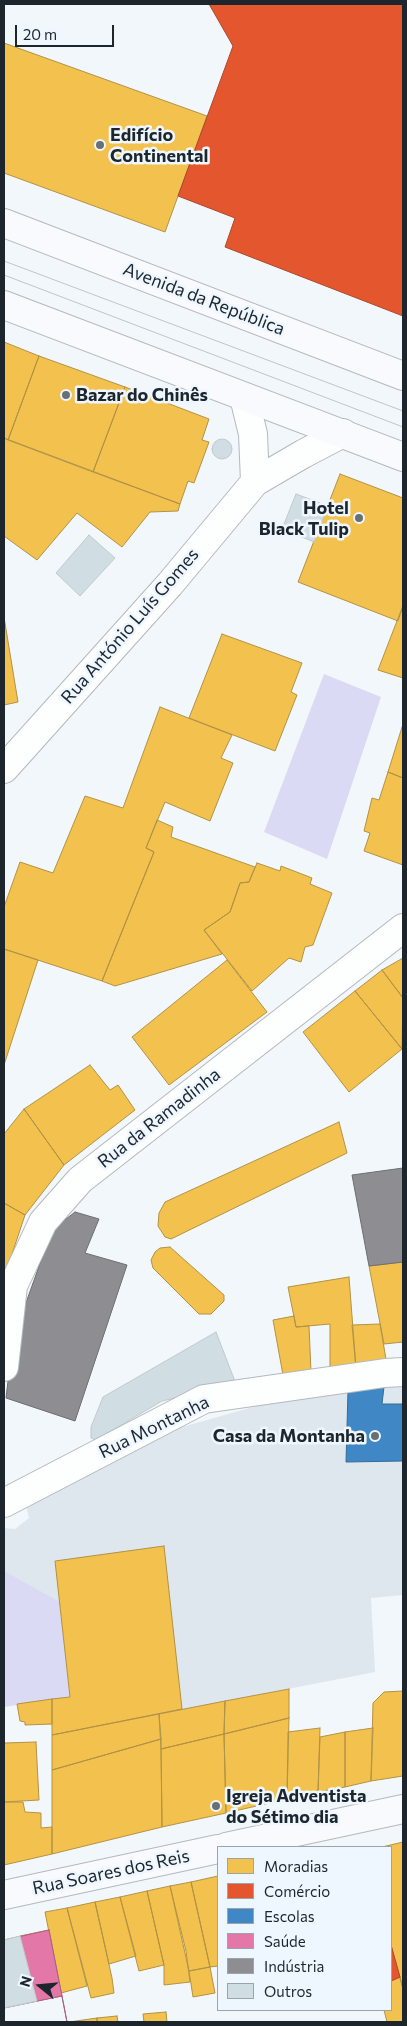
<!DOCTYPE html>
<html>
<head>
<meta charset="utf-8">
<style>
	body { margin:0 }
	#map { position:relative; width:407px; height:2026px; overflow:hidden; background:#f2f7fb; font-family:Commissioner,sans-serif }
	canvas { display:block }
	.frame { position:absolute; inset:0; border:5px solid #1e262d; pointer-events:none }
	.legend { position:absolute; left:217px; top:1846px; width:175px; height:165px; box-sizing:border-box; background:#eef7ff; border:1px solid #9ba3ab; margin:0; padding:6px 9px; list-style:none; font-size:15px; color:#1e262d }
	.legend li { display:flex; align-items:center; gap:10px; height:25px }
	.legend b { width:25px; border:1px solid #9ba3ab }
	.north { position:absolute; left:15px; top:1961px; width:50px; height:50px; -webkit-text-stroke:4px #eef7ff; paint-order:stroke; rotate:287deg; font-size:14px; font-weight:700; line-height:20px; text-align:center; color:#1e262d }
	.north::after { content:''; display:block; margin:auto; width:18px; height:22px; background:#1e262d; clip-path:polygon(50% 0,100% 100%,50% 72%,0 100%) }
	.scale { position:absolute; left:15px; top:25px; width:99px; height:22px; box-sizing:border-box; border:2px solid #1e262d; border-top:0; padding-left:6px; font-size:15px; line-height:18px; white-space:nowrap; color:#1e262d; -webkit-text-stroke:4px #eef7ff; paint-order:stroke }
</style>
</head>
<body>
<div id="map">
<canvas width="407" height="2026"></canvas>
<div class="frame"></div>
<ul class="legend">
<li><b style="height:14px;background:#f2c14e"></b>Moradias</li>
<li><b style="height:14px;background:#e4572e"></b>Comércio</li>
<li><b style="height:14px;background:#3f88c5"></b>Escolas</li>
<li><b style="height:14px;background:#e377a8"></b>Saúde</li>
<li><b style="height:14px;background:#8d8d92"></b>Indústria</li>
<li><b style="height:14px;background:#d0dde3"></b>Outros</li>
</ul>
<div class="north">N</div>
<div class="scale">20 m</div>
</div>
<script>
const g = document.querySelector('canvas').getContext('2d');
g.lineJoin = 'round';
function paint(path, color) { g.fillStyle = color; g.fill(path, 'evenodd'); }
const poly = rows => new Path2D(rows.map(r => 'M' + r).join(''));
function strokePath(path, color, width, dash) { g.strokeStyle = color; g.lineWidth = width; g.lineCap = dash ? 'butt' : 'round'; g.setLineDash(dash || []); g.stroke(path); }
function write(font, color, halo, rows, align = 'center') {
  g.font = font + ' Commissioner,sans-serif'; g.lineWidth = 5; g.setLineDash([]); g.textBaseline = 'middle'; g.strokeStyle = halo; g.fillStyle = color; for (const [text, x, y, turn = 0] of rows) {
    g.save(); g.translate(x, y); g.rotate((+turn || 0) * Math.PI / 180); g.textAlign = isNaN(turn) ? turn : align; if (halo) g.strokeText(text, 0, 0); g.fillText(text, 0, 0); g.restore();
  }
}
paint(poly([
	[384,1387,403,1387,403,1595,371,1598,375,1672,52,1735,52,1699,4,1706,4,1528,15,1529,29,1518,26,1506,161,1433,285,1398]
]), '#dfe7ee');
paint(poly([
	[324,674,381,697,327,859,264,832],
	[4,1571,60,1602,70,1697,4,1707]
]), '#dbdaf5');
const homes = poly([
	[4,43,207,116,165,232,4,173,4,43],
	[4,342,39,356,8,440,4,438,4,342],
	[39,356,125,387,93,472,8,440,39,356],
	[125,387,209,419,202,440,209,442,194,483,188,481,180,504,93,472,125,387],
	[4,438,180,504,178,511,150,512,122,547,77,513,37,560,4,536,4,438],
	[340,474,403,498,403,606,398,621,298,582,340,474],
	[402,608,403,608,403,678,378,670,402,608],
	[4,617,18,702,4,705,4,617],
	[222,634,302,663,291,692,297,695,275,751,189,718,222,634],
	[160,707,232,735,221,758,233,763,210,821,165,802,146,848,154,852,102,981,4,949,4,907,20,862,53,873,85,796,123,808,160,707],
	[403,724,403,778,388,772,403,724],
	[388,772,403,778,403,865,364,851,370,833,364,831,372,798,379,800,388,772],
	[157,820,173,827,171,837,255,867,249,882,240,883,230,912,204,930,222,954,115,986,102,981,154,852,146,848,157,820],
	[257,863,280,871,281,866,312,878,310,884,332,893,313,945,305,947,301,962,289,958,252,991,204,930,230,912,240,883,249,882,257,863],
	[4,949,38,960,4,1065,4,949],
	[403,958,403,998,382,970,403,958],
	[227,960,267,1012,169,1085,132,1037,227,960],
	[382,970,403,998,402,1049,355,991,382,970],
	[355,991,402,1049,349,1092,303,1032,355,991],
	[90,1065,110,1090,118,1085,135,1110,64,1165,24,1109,90,1065],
	[24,1109,64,1165,25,1215,4,1203,4,1134,24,1109],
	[339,1122,347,1153,171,1239,165,1237,158,1226,159,1213,165,1202,339,1122],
	[4,1203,25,1215,5,1275,4,1275,4,1203],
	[170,1247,224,1295,224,1301,211,1314,199,1314,153,1268,151,1260,155,1252,160,1248,170,1247],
	[403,1262,403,1342,384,1344,369,1266,403,1262],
	[349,1277,356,1368,330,1370,330,1324,296,1327,288,1287,349,1277],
	[294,1316,296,1327,309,1326,311,1372,283,1375,273,1320,294,1316],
	[380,1324,387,1365,356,1368,352,1325,380,1324],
	[164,1546,182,1709,52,1735,52,1699,70,1697,55,1561,164,1546],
	[289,1689,289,1718,224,1734,225,1701,289,1689],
	[403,1691,403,1776,371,1781,373,1703,384,1692,403,1691],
	[52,1699,52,1724,25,1725,25,1722,20,1721,17,1704,52,1699],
	[225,1701,224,1734,161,1749,159,1714,225,1701],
	[159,1714,161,1739,52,1770,52,1735,159,1714],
	[289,1718,287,1799,226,1813,224,1734,289,1718],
	[320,1728,318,1792,287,1799,288,1732,320,1728],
	[373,1728,371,1781,345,1787,345,1732,373,1728],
	[345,1732,345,1787,318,1792,320,1737,345,1732],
	[224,1734,226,1813,162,1827,161,1749,224,1734],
	[161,1739,162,1827,52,1854,52,1770,161,1739],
	[36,1742,39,1800,4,1802,4,1743,36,1742],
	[4,1802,23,1802,25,1812,41,1813,41,1828,52,1827,52,1854,4,1865,4,1802],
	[403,1842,403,1989,391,1945,391,1847,382,1847,403,1842],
	[218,1876,218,1966,210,1967,191,1882,218,1876],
	[191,1882,210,1967,189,1971,170,1886,191,1882],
	[170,1886,186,1951,190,1982,164,1985,164,1965,147,1891,170,1886],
	[147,1891,164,1965,139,1971,120,1897,147,1891],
	[120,1897,136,1956,109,1964,95,1902,120,1897],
	[95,1902,112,1978,114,1993,91,1998,67,1908,95,1902],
	[67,1908,87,1986,61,1993,45,1912,67,1908],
	[49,1930,62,1996,37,2001,20,1936,49,1930],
	[210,1967,215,1993,193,1997,189,1971,210,1967],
	[400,1977,403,1989,403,2022,387,2022,384,2010,391,2010,391,1981,400,1977],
	[166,2012,167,2022,144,2022,143,2014,166,2012],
	[117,2016,118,2022,97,2022,97,2018,117,2016],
	[97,2018,97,2022,69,2022,97,2018]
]);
paint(homes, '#f2c14e');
strokePath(homes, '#b29244', 1);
const shops = poly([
	[209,4,403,4,403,316,225,247,235,218,178,196,233,46,209,4],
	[391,1945,400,1977,391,1981,391,1945]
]);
paint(shops, '#e4572e');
strokePath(shops, '#a9482e', 1);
const schools = poly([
	[384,1387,382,1404,402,1404,403,1410,403,1461,346,1462,348,1391,384,1387]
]);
paint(schools, '#3f88c5');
strokePath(schools, '#356b97', 1);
const health = poly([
	[49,1930,67,2022,4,2022,4,1940,49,1930],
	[62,1996,67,2022,4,2022,4,2008,62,1996]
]);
paint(health, '#e377a8');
strokePath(health, '#a85f83', 1);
const industry = poly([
	[403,1168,403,1262,369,1266,352,1175,403,1168],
	[75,1212,99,1219,85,1253,127,1265,75,1421,6,1398,13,1339,52,1230,75,1212]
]);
paint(industry, '#8d8d92');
strokePath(industry, '#6c6e74', 1);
const building = poly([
	'212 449a10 10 0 1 1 20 0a10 10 0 1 1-20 0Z',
	[296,494,328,506,314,542,282,529,296,494],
	[89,535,115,558,80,596,56,573,89,535],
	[216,1332,236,1384,162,1401,96,1440,91,1438,91,1427,103,1397,216,1332],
	[20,1936,37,2001,4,2008,4,1940,20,1936]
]);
paint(building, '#d0dde3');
strokePath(building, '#c1c9cc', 1);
const minor = poly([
	[244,397,253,434,255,482],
	[4,769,170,584,255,482,303,454,343,433],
	[4,1367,13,1286,43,1222,80,1180,403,928],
	[4,1503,204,1399,385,1373,403,1372]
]);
const secondary = poly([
	[4,223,403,376],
	[4,305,403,457],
	[226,1847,403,1809],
	[4,1895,218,1849]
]);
strokePath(minor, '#b3b9be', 30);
strokePath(secondary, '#b3b9be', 30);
strokePath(minor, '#fdfefe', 28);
strokePath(secondary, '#f9fafd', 28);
strokePath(poly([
	[4,261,403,411],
	[4,275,403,427]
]), '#c2c4c5', 1);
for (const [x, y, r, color] of [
	[100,145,5,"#686f75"],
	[66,395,5,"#686f75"],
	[359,518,5,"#686f75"],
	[375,1436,5,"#686f75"],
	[216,1806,5,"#686f75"]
]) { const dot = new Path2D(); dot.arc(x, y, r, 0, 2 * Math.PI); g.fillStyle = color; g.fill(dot); strokePath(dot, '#eef7ff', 2); }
write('bold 18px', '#1e262d', '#eef7ff', [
	["Edifício",110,135],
	["Continental",110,156],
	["Bazar do Chinês",76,395],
	["Hotel",349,508,"right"],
	["Black Tulip",349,529,"right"],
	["Casa da Montanha",365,1436,"right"],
	["Igreja Adventista",226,1796],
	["do Sétimo dia",226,1817]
], 'left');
write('18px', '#1e262d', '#eef7ff', [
	["Avenida da República",204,299,21],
	["Rua António Luís Gomes",130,626,-49],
	["Rua da Ramadinha",159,1118,-38],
	["Rua Montanha",154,1427,-26],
	["Rua Soares dos Reis",111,1872,-12]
]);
</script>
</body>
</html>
